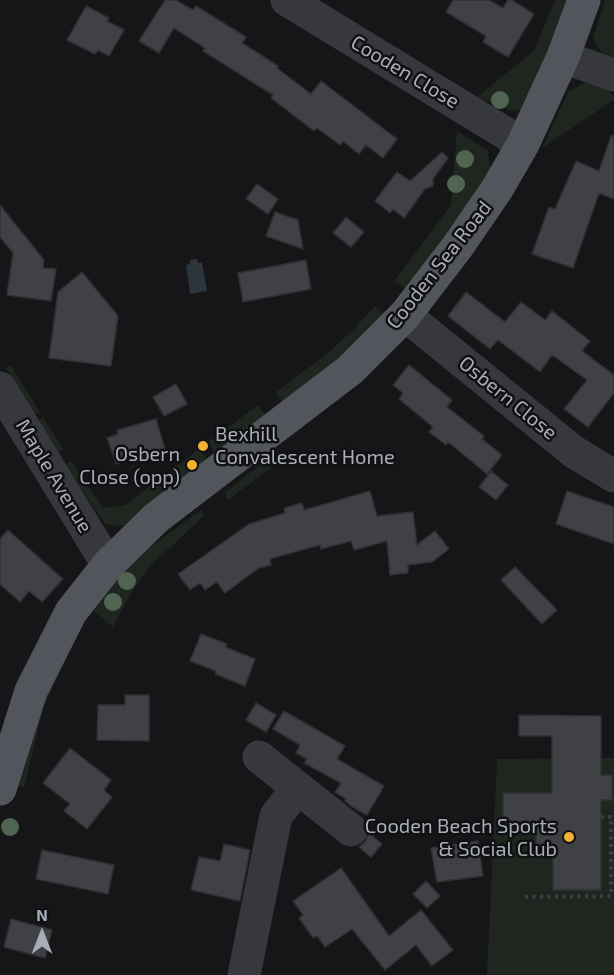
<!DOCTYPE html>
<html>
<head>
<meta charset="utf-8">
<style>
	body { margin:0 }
	#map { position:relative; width:614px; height:975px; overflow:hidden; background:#161618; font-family:"Exo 2",sans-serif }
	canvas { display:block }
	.north { position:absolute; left:12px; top:903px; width:60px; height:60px; -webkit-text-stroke:4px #111113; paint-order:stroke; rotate:0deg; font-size:16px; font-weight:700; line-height:24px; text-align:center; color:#a8adb8 }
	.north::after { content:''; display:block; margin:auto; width:21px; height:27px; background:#a8adb8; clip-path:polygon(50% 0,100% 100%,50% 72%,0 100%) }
</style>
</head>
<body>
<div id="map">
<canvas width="614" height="975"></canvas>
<div class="north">N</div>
</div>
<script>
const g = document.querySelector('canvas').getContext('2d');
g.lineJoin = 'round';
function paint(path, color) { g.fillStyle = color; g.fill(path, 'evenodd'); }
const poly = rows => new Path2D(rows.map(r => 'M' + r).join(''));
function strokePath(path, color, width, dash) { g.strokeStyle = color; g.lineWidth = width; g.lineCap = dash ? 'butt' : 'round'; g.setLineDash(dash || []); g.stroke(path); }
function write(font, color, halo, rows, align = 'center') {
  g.font = font + ' "Exo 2",sans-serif'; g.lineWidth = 5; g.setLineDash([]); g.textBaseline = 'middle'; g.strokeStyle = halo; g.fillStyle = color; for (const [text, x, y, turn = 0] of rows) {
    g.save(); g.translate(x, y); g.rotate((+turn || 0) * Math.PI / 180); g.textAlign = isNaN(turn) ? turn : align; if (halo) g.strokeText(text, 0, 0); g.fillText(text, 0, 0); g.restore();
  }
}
paint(poly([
	[555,0,569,0,525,108,512,111,477,97,534,51],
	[605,0,614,0,614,57,602,53,593,38],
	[587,81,604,87,614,96,614,100,542,148,568,92],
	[457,131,488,151,490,172,410,291,394,281,451,205],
	[375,306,386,317,285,406,276,392,329,352,353,330],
	[11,365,40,412,35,415,6,368],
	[258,405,267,418,216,454,207,443],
	[43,417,63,449,58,452,38,421],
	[199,449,208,460,126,525,115,526,105,524,65,465,71,461,103,508,125,505],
	[267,460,276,464,228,500,225,492],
	[201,510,204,516,150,566,132,591,113,627,94,611,114,582,136,557],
	[76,636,43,709,24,788,16,784,41,698],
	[614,758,614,975,487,975,497,759]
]), '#1e261f');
paint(poly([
	[197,259,198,263,202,263,207,291,190,294,186,265,190,264,190,260]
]), '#2c353c');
const building = poly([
	[165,0,176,0,193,10,196,6,246,37,242,43,278,66,277,68,311,94,321,81,397,139,383,158,366,145,359,154,343,141,340,145,317,128,314,131,271,98,273,95,203,51,205,48,174,28,159,53,139,41,165,0],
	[453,0,489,0,503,8,508,0,512,0,534,14,508,57,483,42,486,36,446,12,453,0],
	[86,6,109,18,107,21,124,30,109,56,98,50,95,54,67,40,86,6],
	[611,136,614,136,614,199,599,193,573,268,532,254,549,207,555,209,576,161,599,171,611,136],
	[442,152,448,158,433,179,433,186,425,189,404,218,393,209,390,213,375,201,397,172,410,181,442,152],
	[257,184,278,199,268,214,246,199,257,184],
	[0,205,44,260,43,268,56,269,51,301,7,295,13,253,0,237,0,205],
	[275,212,298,220,303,249,266,236,275,212],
	[346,217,364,232,351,247,333,233,346,217],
	[306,260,311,289,243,302,238,273,306,260],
	[82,272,118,316,111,366,49,358,58,292,82,272],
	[466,292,505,322,521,302,545,320,552,311,590,341,582,351,614,375,614,393,588,427,564,409,587,380,552,355,540,372,498,340,490,349,448,316,466,292],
	[409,365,452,400,447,407,484,436,482,439,502,455,487,474,448,442,446,445,429,432,433,427,399,399,403,393,393,385,409,365],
	[176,384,187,404,164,416,153,397,176,384],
	[156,419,165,449,116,464,107,438,118,434,117,430,156,419],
	[491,471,508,485,496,500,479,487,491,471],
	[370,491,377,516,413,512,417,545,435,531,449,549,432,562,408,565,408,573,390,575,387,541,354,550,351,541,321,549,320,545,270,559,271,565,259,568,225,593,217,582,205,590,200,583,190,590,178,574,249,524,285,513,284,508,302,503,304,510,370,491],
	[567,491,614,507,614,544,556,524,567,491],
	[8,530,63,579,42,602,29,591,20,602,0,584,0,539,8,530],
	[515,567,557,610,542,624,501,580,515,567],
	[201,634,227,644,225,647,255,659,245,686,215,674,216,671,190,661,201,634],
	[125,695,149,695,149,741,97,740,98,705,125,705,125,695],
	[256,703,276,715,266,732,246,720,256,703],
	[284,711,345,746,337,759,384,786,367,815,351,806,345,801,346,799,335,792,341,783,304,763,307,759,296,753,300,745,273,729,284,711],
	[519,715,601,716,601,775,612,775,612,800,601,800,601,890,553,890,553,851,536,851,536,822,503,822,503,793,552,793,552,736,519,736,519,715],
	[70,748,111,780,104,790,112,797,87,829,64,811,70,804,43,783,70,748],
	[369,833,382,844,371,857,359,847,365,842,369,833],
	[478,841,483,876,437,882,431,848,478,841],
	[224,844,250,850,240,901,191,890,199,857,220,861,224,844],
	[42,850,114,865,108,894,36,879,42,850],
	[341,868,389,936,421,910,453,950,432,966,416,945,385,970,352,929,325,947,317,936,313,938,299,918,303,915,293,901,341,868],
	[426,881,440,896,427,908,413,894,426,881],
	[11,919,52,930,45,958,4,947,11,919]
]);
paint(building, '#404145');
strokePath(building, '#303034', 1.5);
strokePath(poly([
	[525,897,611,896,611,817,601,817]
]), '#3d3f44', 4, [3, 4.5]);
strokePath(poly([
	[287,0,523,144],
	[563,57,614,75],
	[405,315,574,452,614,476],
	[0,388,108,565],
	[259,757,351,830],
	[244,975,276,816,297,789]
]), '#37383d', 33);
strokePath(poly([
	[0,789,31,691,71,612,108,565,156,518,350,370,405,315,458,246,497,189,523,144,563,57,584,0]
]), '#53555c', 33);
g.fillStyle = '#506452';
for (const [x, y] of [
	[500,100],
	[465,159],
	[456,184],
	[127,581],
	[113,602],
	[10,827]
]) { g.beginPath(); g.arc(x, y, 9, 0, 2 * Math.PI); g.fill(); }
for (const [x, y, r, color] of [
	[203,446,6,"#f2b134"],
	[192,465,6,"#f2b134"],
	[569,837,6,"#f2b134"]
]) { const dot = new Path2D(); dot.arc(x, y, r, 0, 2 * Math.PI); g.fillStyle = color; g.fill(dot); strokePath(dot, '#111113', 2); }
write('20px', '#a8adb8', '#111113', [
	["Cooden Close",405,72,31],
	["Cooden Sea Road",439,265,-52],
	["Osbern Close",508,398,39],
	["Maple Avenue",54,476,59]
]);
write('20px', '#a8adb8', '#111113', [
	["Bexhill",215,434,"left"],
	["Convalescent Home",215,457,"left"],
	["Osbern",180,454],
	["Close (opp)",180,477],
	["Cooden Beach Sports",557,826],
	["& Social Club",557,849]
], 'right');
</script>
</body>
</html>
